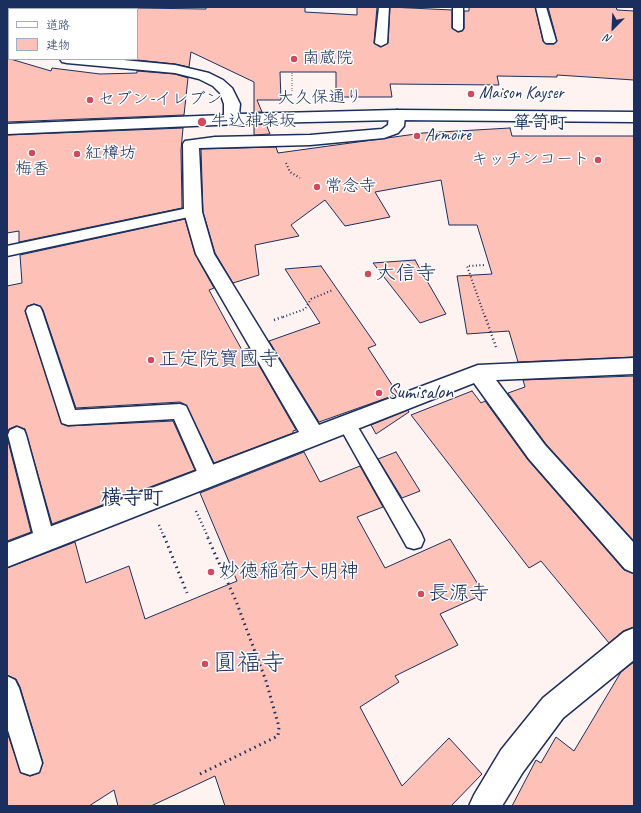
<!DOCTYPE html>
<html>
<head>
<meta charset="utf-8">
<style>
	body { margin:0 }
	#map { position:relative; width:641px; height:813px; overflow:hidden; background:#fff3f1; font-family:Caveat,"Klee One",sans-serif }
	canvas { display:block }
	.frame { position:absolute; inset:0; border:8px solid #1b2f5e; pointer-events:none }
	.legend { position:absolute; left:8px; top:8px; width:130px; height:52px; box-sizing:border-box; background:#fff; border:1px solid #a4acbf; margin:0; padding:5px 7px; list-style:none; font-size:12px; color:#1b2f5e }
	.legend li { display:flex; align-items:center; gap:8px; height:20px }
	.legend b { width:20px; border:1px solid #a4acbf }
	.north { position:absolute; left:593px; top:8px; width:40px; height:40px; -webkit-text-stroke:3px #fff; paint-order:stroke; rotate:204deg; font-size:11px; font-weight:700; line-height:16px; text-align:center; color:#1b2f5e }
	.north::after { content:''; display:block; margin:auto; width:14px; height:18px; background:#1b2f5e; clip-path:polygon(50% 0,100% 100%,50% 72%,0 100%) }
</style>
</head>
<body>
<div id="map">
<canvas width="641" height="813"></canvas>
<div class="frame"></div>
<ul class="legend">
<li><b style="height:5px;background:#fff"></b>道路</li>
<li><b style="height:11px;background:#fdc1b8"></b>建物</li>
</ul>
<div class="north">N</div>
</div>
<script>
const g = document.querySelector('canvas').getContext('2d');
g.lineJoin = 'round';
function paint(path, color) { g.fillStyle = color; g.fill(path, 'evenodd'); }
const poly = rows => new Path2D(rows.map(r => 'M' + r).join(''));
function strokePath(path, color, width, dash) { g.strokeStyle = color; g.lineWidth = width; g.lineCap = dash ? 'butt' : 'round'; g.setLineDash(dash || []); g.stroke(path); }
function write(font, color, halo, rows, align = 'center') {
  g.font = font + ' Caveat,"Klee One",sans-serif'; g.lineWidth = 3; g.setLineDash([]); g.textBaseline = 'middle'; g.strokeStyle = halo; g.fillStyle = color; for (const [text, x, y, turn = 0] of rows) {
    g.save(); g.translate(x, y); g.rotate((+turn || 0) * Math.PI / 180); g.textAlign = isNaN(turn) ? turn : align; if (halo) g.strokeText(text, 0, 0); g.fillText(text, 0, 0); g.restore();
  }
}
const building = poly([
	[206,7,305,7,305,12,357,15,357,7,377,7,374,43,380,47,388,43,390,7,452,10,452,28,458,32,462,31,464,29,464,11,469,11,469,7,535,7,543,41,546,44,554,44,557,41,548,7,616,7,617,10,634,11,634,80,557,75,557,77,497,76,499,85,390,84,392,97,336,97,336,72,280,72,281,100,257,100,262,112,254,112,254,82,191,52,189,67,175,64,137,60,137,8,206,9,206,7],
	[7,58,51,71,52,68,100,74,137,73,137,71,175,74,188,78,184,115,7,122,7,58],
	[266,124,270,134,254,135,254,125,266,124],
	[183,128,181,150,182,208,19,242,19,231,7,233,7,135,183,128],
	[510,128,512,136,634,136,634,357,518,362,509,331,467,334,457,276,492,274,477,225,449,225,441,180,375,192,390,217,345,226,325,200,291,225,299,236,255,245,259,275,233,283,215,253,203,212,201,149,276,147,278,153,423,133,510,128],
	[185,219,195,254,214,288,209,290,228,325,242,350,249,348,296,430,293,431,293,433,214,463,186,405,180,402,76,408,43,310,40,306,34,304,28,306,25,311,62,424,68,426,173,421,195,470,52,524,25,429,16,426,9,429,7,433,7,286,22,283,20,255,185,219],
	[415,260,446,314,420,323,373,263,415,260],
	[321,266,376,345,368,348,398,394,319,422,269,341,320,323,285,269,321,266],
	[634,376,634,541,546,444,508,393,525,387,523,380,634,376],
	[472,391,481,403,485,401,528,460,624,570,634,574,634,627,623,631,609,643,541,561,529,568,411,415,472,391],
	[408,410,409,412,376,434,371,425,408,410],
	[7,437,31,532,7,541,7,437],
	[304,452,320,482,360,466,383,507,357,517,385,568,450,539,484,594,440,614,458,645,395,676,399,682,360,707,402,786,449,738,482,774,451,806,225,806,215,776,151,806,118,806,114,790,89,806,7,806,7,732,21,773,30,776,39,773,43,763,20,687,16,679,7,675,7,568,75,542,86,583,129,566,145,619,237,581,200,493,304,452],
	[396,452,420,491,402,498,378,459,396,452],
	[634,662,634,806,512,806,536,760,541,763,556,737,574,751,621,672,634,662]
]);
paint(building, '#fdc1b8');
strokePath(building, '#1b2f5e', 1);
const lane = poly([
	[379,7,389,7,387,43,381,46,375,43,379,7],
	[453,7,463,7,463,28,462,30,458,31,453,28,453,7],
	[536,7,546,7,556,41,554,43,546,43,544,41,536,7],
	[193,207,198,209,200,212,198,215,7,256,7,246,193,207],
	[34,305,40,307,42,311,75,410,180,404,186,406,219,477,216,483,209,485,202,483,174,419,68,425,62,423,26,311,28,307,34,305],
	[347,417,353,419,421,533,424,540,421,547,414,549,407,547,338,424,341,419,347,417],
	[17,427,24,430,26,435,55,541,52,548,45,550,38,548,35,541,8,435,10,430,17,427],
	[7,676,15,680,19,688,42,763,39,772,30,775,21,772,7,727,7,676]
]);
const street = poly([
	[397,110,402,112,405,115,404,126,398,133,384,138,310,145,199,148,202,212,214,254,319,425,478,365,634,358,634,374,496,380,545,445,634,543,634,573,625,569,529,459,474,383,7,567,7,543,299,432,196,254,184,212,183,144,185,141,215,137,310,135,382,129,388,125,389,115,392,112,397,110],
	[634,628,634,660,563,718,523,772,502,806,469,806,474,795,501,750,543,698,624,632,634,628]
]);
const secondary = poly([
	[7,32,9,32,9,42,7,42,7,32],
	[60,59,113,59,175,65,209,73,223,80,232,88,240,104,239,114,397,110,634,112,634,122,397,120,262,123,7,134,7,124,224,115,224,104,220,93,213,86,199,79,175,73,67,63,62,62,60,59]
]);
strokePath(lane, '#1b2f5e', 3);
strokePath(street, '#1b2f5e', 3);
strokePath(secondary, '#1b2f5e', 3);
strokePath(poly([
	[292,73,292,96]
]), '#1b2f5e', 1.5, [0.5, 2]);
strokePath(poly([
	[286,163,290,172,300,178],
	[283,317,305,309,311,299,333,290],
	[485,317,467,266,486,265]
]), '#1b2f5e', 2, [1, 2.5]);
strokePath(poly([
	[485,316,496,347],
	[274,320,285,316],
	[196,511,208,537],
	[159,525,164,537]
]), '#1b2f5e', 2.5, [1, 3]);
strokePath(poly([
	[164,536,187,593],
	[200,774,278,736,279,727,266,681,236,601,207,536]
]), '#1b2f5e', 3, [1.5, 4]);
paint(lane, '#fff');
paint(street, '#fff');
paint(secondary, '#fff');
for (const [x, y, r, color] of [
	[294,59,4,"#d1495b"],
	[471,94,4,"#d1495b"],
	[90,100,4,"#d1495b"],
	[202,122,5,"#d1495b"],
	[417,136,4,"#d1495b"],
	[32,153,4,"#d1495b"],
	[77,154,4,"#d1495b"],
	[598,160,4,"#d1495b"],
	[317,187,4,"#d1495b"],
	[368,274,4,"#d1495b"],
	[151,360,4,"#d1495b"],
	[379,393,4,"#d1495b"],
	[211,572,4,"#d1495b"],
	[421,594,4,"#d1495b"],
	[205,664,4,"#d1495b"]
]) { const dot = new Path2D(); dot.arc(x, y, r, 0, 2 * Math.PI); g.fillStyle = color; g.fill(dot); strokePath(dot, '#fff', 1.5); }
write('17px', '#1b2f5e', '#fff', [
	["南蔵院",302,59],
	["Maison Kayser",479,94],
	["セブン-イレブン",98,100],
	["牛込神楽坂",211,122],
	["Armoire",425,136],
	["紅樽坊",85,154],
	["キッチンコート",590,160,"right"],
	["梅香",32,170,"center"],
	["常念寺",325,187]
], 'left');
write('17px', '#1b2f5e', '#fff', [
	["大久保通り",320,98,-1]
]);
write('bold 18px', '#1b2f5e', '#fff', [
	["箪笥町",540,123]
]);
write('20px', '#1b2f5e', '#fff', [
	["大信寺",376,274],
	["正定院寶國寺",159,360],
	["Sumisalon",387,393],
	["妙徳稲荷大明神",219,572],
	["長源寺",429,594]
], 'left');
write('bold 21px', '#1b2f5e', '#fff', [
	["横寺町",132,498]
]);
write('24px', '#1b2f5e', '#fff', [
	["圓福寺",213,664]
], 'left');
</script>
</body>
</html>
